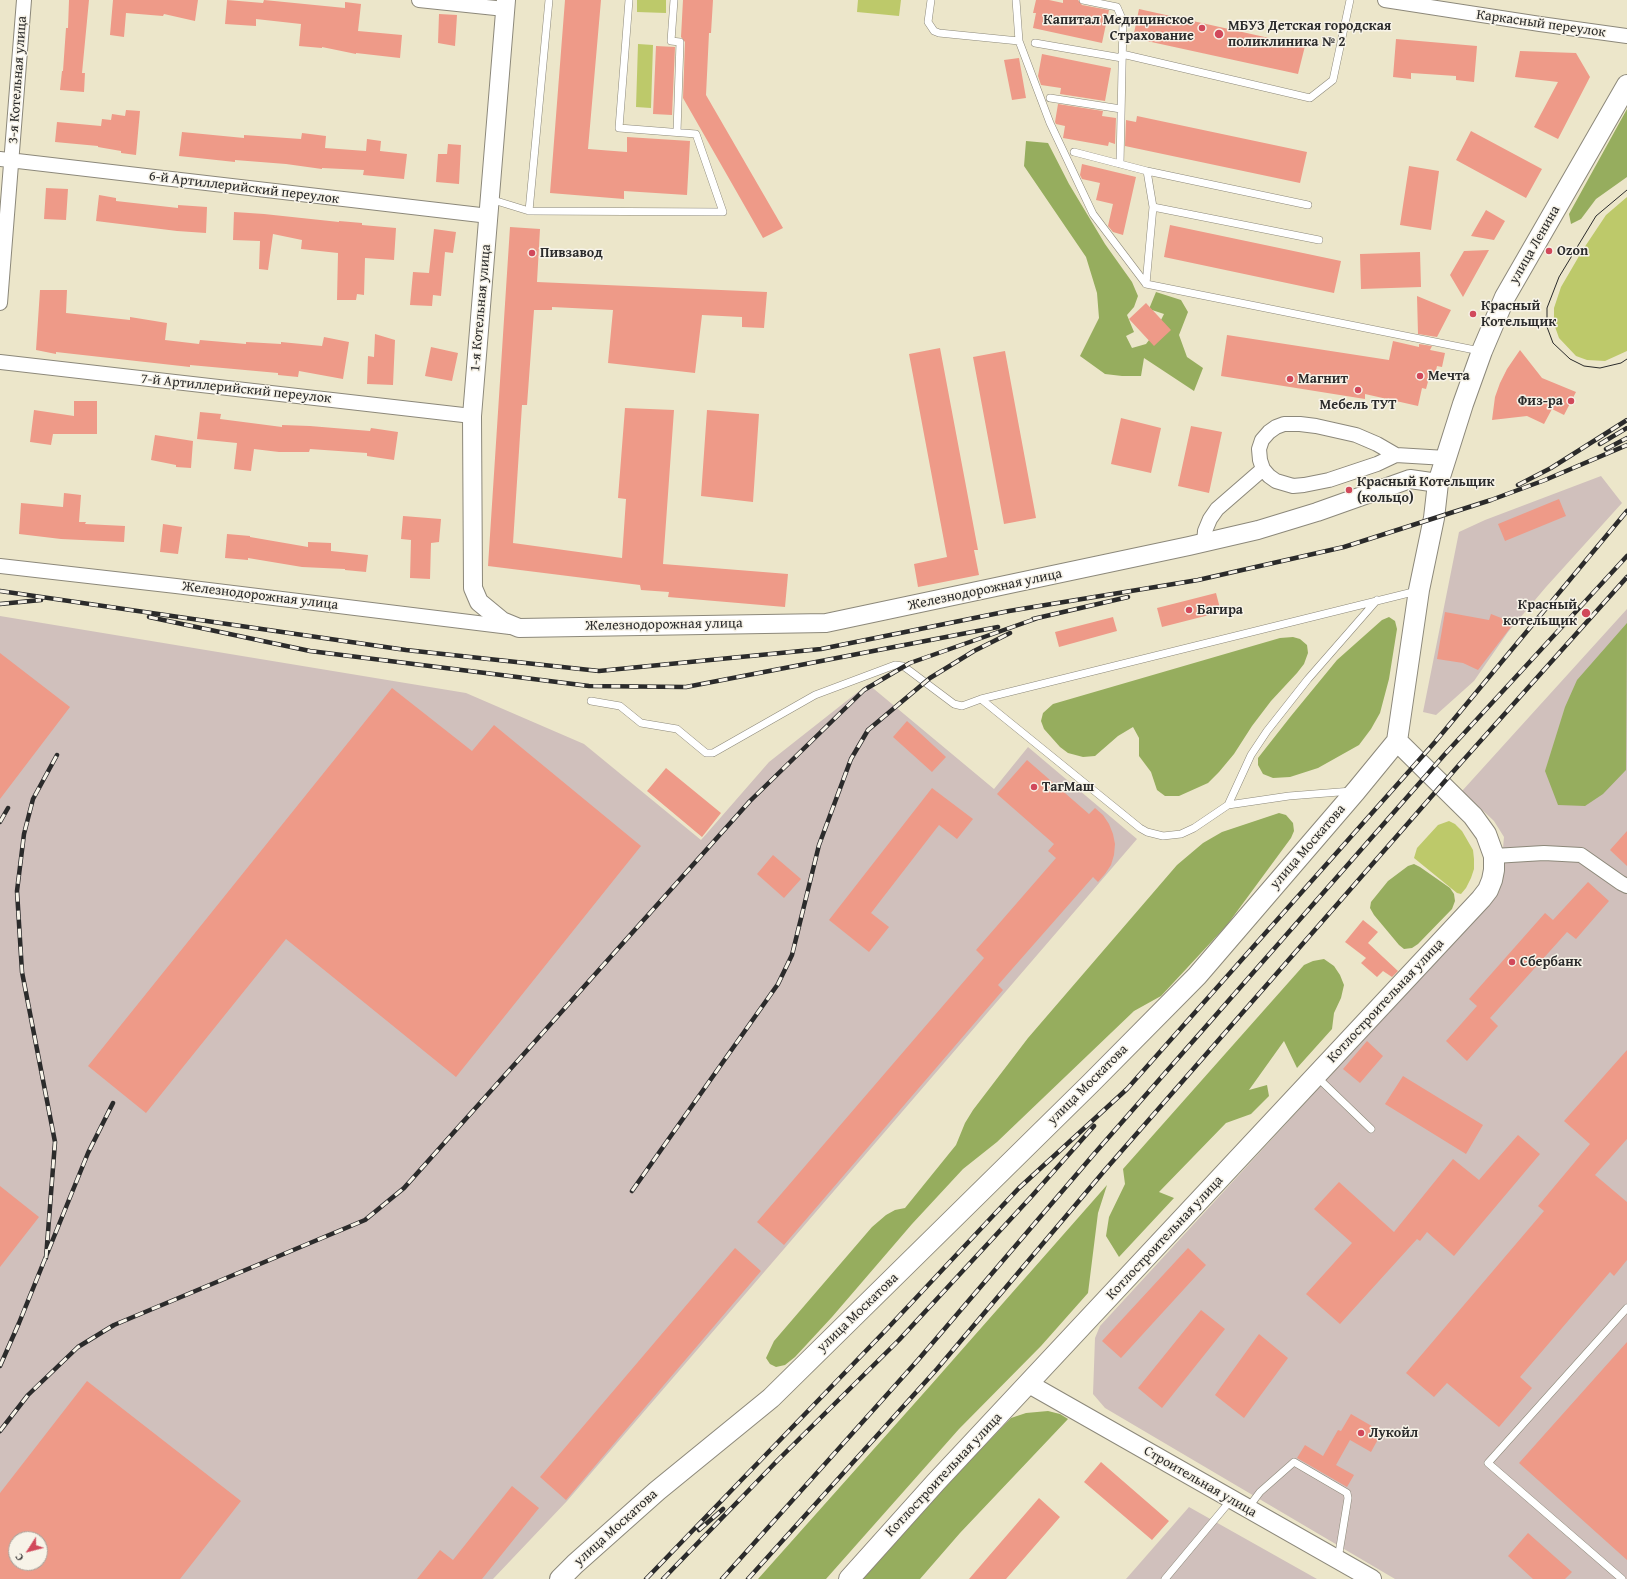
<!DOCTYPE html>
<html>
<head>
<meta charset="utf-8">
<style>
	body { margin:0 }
	#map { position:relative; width:1627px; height:1579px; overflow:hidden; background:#ece6ca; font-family:"Gentium Book Plus",serif }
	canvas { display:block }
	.north { position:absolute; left:8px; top:1531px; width:40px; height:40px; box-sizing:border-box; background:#f7f3e8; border:1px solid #a5a39c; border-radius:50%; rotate:234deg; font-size:11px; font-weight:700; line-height:16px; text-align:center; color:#2b2b2b }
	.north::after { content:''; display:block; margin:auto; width:14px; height:18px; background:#d1495b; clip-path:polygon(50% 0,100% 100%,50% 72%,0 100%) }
</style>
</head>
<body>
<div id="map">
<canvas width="1627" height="1579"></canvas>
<div class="north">С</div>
</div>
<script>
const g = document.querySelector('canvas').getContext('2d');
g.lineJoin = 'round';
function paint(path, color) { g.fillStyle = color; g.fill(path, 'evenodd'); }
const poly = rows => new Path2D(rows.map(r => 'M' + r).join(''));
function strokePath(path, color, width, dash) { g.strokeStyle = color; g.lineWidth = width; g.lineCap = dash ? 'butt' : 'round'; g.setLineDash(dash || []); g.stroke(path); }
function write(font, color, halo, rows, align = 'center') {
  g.font = font + ' "Gentium Book Plus",serif'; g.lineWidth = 3; g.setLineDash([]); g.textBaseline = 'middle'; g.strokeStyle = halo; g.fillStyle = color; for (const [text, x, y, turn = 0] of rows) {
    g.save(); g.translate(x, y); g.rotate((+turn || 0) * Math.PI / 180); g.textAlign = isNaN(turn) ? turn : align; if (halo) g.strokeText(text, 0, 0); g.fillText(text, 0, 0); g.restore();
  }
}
paint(poly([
	[1601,476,1622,503,1546,587,1508,632,1474,681,1436,715,1423,712,1459,532,1485,520],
	[1627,609,1627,1579,1395,1579,1105,1408,1093,1394,1095,1338,1100,1326,1499,892,1504,837,1494,821,1462,791],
	[0,616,466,693,584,744,701,840,769,762,868,684,994,789,1028,747,1137,839,567,1501,493,1579,0,1579],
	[16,1539,40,1539,40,1563,16,1563],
	[1189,1507,1317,1579,1126,1579]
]), '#d0c0bc');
paint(poly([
	[637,0,666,0,666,13,637,12],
	[858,0,901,0,899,16,857,12],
	[638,44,653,45,651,108,636,107],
	[1627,197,1627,351,1605,361,1587,360,1576,356,1559,338,1554,324,1554,308,1561,287,1582,251,1606,215],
	[1449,821,1455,824,1462,831,1473,850,1474,859,1474,869,1471,878,1466,888,1461,894,1457,893,1414,858,1417,848,1438,825]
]), '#bdc96a');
paint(poly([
	[1627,109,1627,177,1596,199,1581,219,1571,224,1569,214],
	[1026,141,1048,143,1069,184,1105,244,1132,282,1138,296,1134,307,1127,315,1134,332,1126,336,1132,348,1146,344,1155,332,1164,314,1149,309,1156,292,1181,300,1188,312,1179,335,1187,357,1203,368,1194,391,1144,358,1141,376,1122,376,1105,374,1080,356,1099,318,1097,293,1086,257,1024,166],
	[1389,617,1395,621,1397,629,1389,679,1380,713,1371,729,1359,745,1318,768,1290,777,1273,778,1263,774,1258,765,1258,758,1291,716,1337,660,1382,620],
	[1627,623,1626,770,1603,794,1585,806,1558,805,1545,771,1565,707,1577,680],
	[1293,637,1300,639,1307,645,1308,653,1304,664,1297,673,1271,701,1252,726,1234,754,1219,772,1208,783,1179,796,1165,796,1157,790,1151,772,1139,756,1139,738,1133,727,1118,736,1095,756,1083,757,1068,753,1060,747,1044,729,1041,721,1043,713,1053,704,1280,638],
	[1279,813,1286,815,1293,823,1294,831,1291,838,1227,925,1161,996,1134,1011,997,1142,963,1169,912,1224,832,1317,795,1357,785,1365,776,1367,770,1364,766,1358,774,1341,872,1227,886,1215,895,1210,905,1208,956,1145,965,1123,973,1110,1028,1038,1177,865,1203,843,1222,832],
	[1414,864,1420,867,1450,888,1454,894,1455,901,1452,909,1418,944,1412,948,1404,949,1399,945,1374,915,1370,908,1371,902,1388,881,1408,866],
	[1324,959,1334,966,1340,975,1344,985,1341,998,1334,1013,1332,1029,1297,1068,1284,1041,1249,1090,1267,1085,1269,1096,1251,1114,1226,1123,1159,1192,1174,1198,1119,1257,1106,1236,1109,1217,1125,1184,1123,1169,1304,965,1313,961],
	[1107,1185,1098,1213,1088,1293,1041,1346,959,1429,826,1579,758,1579,930,1386],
	[1048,1411,1060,1414,1068,1419,960,1533,920,1579,860,1579,920,1512,1011,1418,1026,1413]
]), '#96ad5e');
paint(poly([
	[69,0,89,0,82,73,85,73,84,92,60,90,62,71,63,71,66,28,68,28],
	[113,0,198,0,195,21,164,14,163,16,126,13,124,37,110,35],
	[227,0,263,3,264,0,345,8,345,2,361,4,358,31,402,35,400,58,356,53,356,54,322,47,322,48,299,46,301,24,256,19,256,26,225,24],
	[565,0,601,0,588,149,627,152,627,137,690,141,687,195,624,191,624,199,550,193],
	[683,0,713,0,711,33,709,33,706,95,783,228,763,238,683,98,685,42,681,37],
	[1036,0,1049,0,1063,3,1063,0,1078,0,1082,5,1109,10,1102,43,1033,28,1036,13,1033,13],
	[1139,9,1305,46,1298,74,1133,38],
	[439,14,457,15,455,46,438,43],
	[1396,39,1477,46,1474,82,1456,80,1456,76,1411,73,1411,79,1393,77],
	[656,46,675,47,672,115,653,114],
	[1520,51,1576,53,1590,77,1558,139,1534,127,1558,82,1515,77],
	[1042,54,1111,68,1105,101,1060,94,1061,88,1041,85,1038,76],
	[1019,58,1026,98,1012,100,1004,60],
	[1058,104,1103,111,1102,116,1116,118,1115,144,1109,142,1108,146,1063,138,1065,126,1056,124,1055,122],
	[126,110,140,111,136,155,121,153,121,151,98,147,98,146,55,142,57,122,101,126,102,119,111,120,112,114,125,116],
	[1137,116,1307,152,1300,183,1125,146,1126,120,1136,122],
	[1471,131,1542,169,1526,198,1456,160],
	[182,132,244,138,244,135,301,139,302,133,326,136,325,148,366,151,367,139,381,141,380,151,407,154,404,179,363,175,364,170,322,168,322,169,286,164,235,160,235,162,179,156],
	[448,144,461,145,459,184,436,182,438,154,447,154],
	[1082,164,1136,177,1123,235,1113,232,1108,226,1113,204,1096,200,1100,183,1082,179,1080,175],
	[1409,166,1439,171,1431,230,1400,225],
	[46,188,68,189,66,220,44,219],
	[99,195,116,198,116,201,178,208,178,205,207,207,206,233,177,231,96,221],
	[1486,210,1505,221,1494,240,1471,236],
	[234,212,264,214,339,222,339,221,362,223,362,225,396,228,394,260,365,258,364,295,357,294,356,300,337,300,338,253,301,249,302,240,273,234,268,270,259,269,260,241,233,240],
	[1170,225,1341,261,1334,293,1164,257],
	[510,227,540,229,537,282,767,292,764,328,742,327,742,317,702,315,695,373,608,363,613,310,552,307,552,310,534,310,527,405,522,405,513,543,622,558,626,499,618,498,625,408,674,410,663,564,788,574,785,607,668,597,669,592,641,590,640,585,488,566],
	[434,229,456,232,453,253,445,252,441,296,433,295,432,306,410,305,413,272,429,273],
	[1489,250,1463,297,1450,275,1464,251],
	[1420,252,1421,287,1361,289,1360,254],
	[40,290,67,290,66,313,130,320,130,317,167,323,165,340,199,344,200,340,246,344,246,342,281,344,281,342,322,346,324,337,349,342,343,379,299,371,298,377,278,375,278,373,190,365,190,367,56,352,56,354,36,350],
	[1417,296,1451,310,1437,337,1418,334],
	[1146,303,1171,330,1154,346,1129,319],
	[375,334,395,340,393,385,367,384,368,356,374,357],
	[1227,335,1389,360,1393,341,1419,347,1419,344,1432,346,1430,350,1445,353,1442,367,1437,366,1434,379,1429,378,1426,389,1422,388,1418,406,1365,394,1365,399,1221,376],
	[431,347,458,353,452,381,425,376],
	[940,348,978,550,974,550,979,575,918,587,914,564,947,557,909,354],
	[1520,350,1542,378,1576,392,1564,415,1552,409,1544,424,1527,416,1492,420,1495,397,1500,383,1507,369],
	[1005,351,1036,518,1004,524,973,357],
	[74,401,97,401,97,434,53,434,51,445,30,442,34,410,74,416],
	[707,410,759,414,753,502,701,496],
	[200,412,221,414,220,419,282,427,282,425,310,426,370,431,371,428,398,432,394,460,367,456,367,453,310,449,309,452,279,452,254,449,251,471,234,469,237,443,197,439],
	[1121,418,1161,428,1151,473,1111,464],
	[1191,426,1222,432,1209,493,1178,486],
	[155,435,193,441,191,468,176,467,176,465,151,460],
	[64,493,81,495,79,522,86,522,85,524,125,526,124,542,61,539,19,534,21,503,63,507],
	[1559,499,1566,516,1505,541,1498,524],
	[403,516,441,519,439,542,431,543,430,579,410,578,411,540,401,539],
	[163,524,182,527,178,554,160,552],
	[227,534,250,536,250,537,308,547,308,542,331,543,331,551,368,555,366,572,345,570,345,569,302,567,248,558,248,560,225,558],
	[1216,593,1221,612,1162,627,1157,608],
	[1445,612,1489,620,1491,614,1514,623,1478,670,1463,663,1437,659],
	[1113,617,1117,631,1059,647,1055,632],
	[0,653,70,707,0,799],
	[392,688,472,751,494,725,641,846,456,1077,286,939,146,1113,88,1066],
	[907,721,946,757,932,772,893,737],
	[1027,760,1089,814,1095,808,1103,815,1109,824,1113,834,1115,844,1114,855,1111,865,1105,874,1098,882,1093,877,998,985,1003,990,784,1245,757,1222,984,958,976,950,1056,858,1048,851,1054,844,997,794],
	[666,768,721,813,702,837,647,791],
	[932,788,973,819,957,839,939,825,871,913,889,927,869,952,829,920],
	[1627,831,1627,866,1610,850],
	[773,855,801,879,784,898,757,874],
	[1588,882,1609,901,1576,939,1567,932,1490,1018,1498,1026,1467,1061,1446,1041,1477,1006,1469,999,1545,913,1553,920],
	[1363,920,1378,932,1368,943,1398,971,1392,977,1383,971,1377,977,1361,963,1366,958,1345,942],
	[1367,1041,1383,1056,1360,1083,1343,1069],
	[1627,1050,1627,1139,1595,1175,1627,1202,1627,1260,1614,1276,1610,1272,1520,1377,1532,1388,1499,1427,1447,1383,1434,1397,1406,1373,1544,1211,1538,1206,1590,1144,1564,1121],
	[1403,1076,1483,1125,1466,1154,1385,1104],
	[1518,1135,1540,1154,1454,1256,1427,1232,1420,1241,1417,1239,1340,1324,1306,1294,1352,1243,1314,1209,1339,1182,1394,1232,1453,1159,1479,1180],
	[0,1186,39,1217,0,1267],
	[735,1248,761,1271,566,1500,540,1477],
	[1188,1248,1206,1265,1121,1358,1102,1341],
	[1201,1310,1225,1329,1162,1408,1138,1388],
	[1259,1334,1288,1358,1244,1418,1215,1395],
	[1627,1342,1627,1560,1519,1463],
	[87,1381,241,1501,180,1579,0,1579,0,1493],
	[16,1539,40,1539,40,1563,16,1563],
	[1351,1414,1382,1432,1371,1452,1350,1440,1336,1465,1354,1475,1347,1487,1297,1458,1305,1445,1323,1456,1338,1430,1341,1431],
	[1101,1462,1169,1521,1152,1540,1084,1482],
	[512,1486,539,1508,482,1579,417,1579,440,1550,453,1560],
	[1039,1498,1060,1517,1006,1579,969,1579],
	[1528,1533,1572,1572,1565,1579,1533,1579,1508,1556]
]), '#ee9a88');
const service = poly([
	[674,0,671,41,680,42,677,132],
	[931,0,928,22,934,31,939,33,1019,41],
	[1016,0,1019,41,1050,123,1093,214,1146,284,1480,351],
	[1083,0,1117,7,1123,21,1120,164],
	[1035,43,1122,58],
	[1122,54,1310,98,1333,80,1350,0],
	[1050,98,1121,109],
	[1074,152,1147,171],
	[490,199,529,211,723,212,696,134,619,128,629,0],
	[1153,207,1147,171,1308,205],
	[529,211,549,0],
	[1146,284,1153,207,1319,240],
	[981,699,1417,591],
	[591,701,620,706,641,723,677,729,706,753,713,753,815,695,895,665,903,666,910,671,954,704,962,706,981,699,1140,828,1147,832,1163,836,1181,834,1194,828,1228,805,1289,796,1352,791],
	[1228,805,1251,755,1267,731,1308,679,1377,600],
	[1316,1076,1371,1129],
	[1248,1508,1260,1492,1294,1462,1347,1493,1348,1498,1338,1559],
	[1165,1579,1231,1500],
	[1622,1579,1488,1463,1627,1308]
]);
const minor = poly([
	[419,0,505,9],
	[1385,0,1540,24,1627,36],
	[0,159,489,216],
	[0,303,24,0],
	[0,362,472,416],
	[1396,455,1377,444,1356,435,1316,426,1300,424,1284,424,1276,427,1269,432,1262,440,1259,449,1260,460,1263,469,1269,476,1276,481,1293,486,1304,485,1329,480,1377,464,1396,455,1446,458],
	[1204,543,1205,531,1210,519,1217,509,1263,469],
	[0,566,176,586,510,627],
	[1494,856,1544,853,1581,855,1621,883,1627,886]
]);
const tertiary = poly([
	[506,0,472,416,473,588,479,602,502,621,519,628,826,623,1189,546,1258,530,1317,512,1410,479,1438,483],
	[1029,1384,1372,1579]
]);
const secondary = poly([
	[560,1579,575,1564,657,1491,771,1398,1091,1083,1197,976,1356,791,1397,741,1419,590,1434,518,1438,483,1463,404,1482,351,1505,297,1627,85],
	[849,1579,936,1482,1481,899,1488,890,1492,880,1494,870,1494,856,1486,834,1473,816,1397,741]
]);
strokePath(service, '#8c887a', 8);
strokePath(minor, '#8c887a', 16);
strokePath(tertiary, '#8c887a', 20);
strokePath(secondary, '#8c887a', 22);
strokePath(service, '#fff', 7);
strokePath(minor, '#fff', 14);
strokePath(tertiary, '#fff', 18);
strokePath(secondary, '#fff', 20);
strokePath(poly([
	[1627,190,1596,216,1559,277,1547,308,1547,327,1553,343,1570,359,1584,366,1600,368,1621,363,1627,359]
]), '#2b2b2b', 1);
const rail = poly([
	[1600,444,1627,428],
	[1606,449,1627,438],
	[1518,485,1551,468,1627,420],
	[0,591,406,650,599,671,821,649,1009,611,1198,580,1344,547,1491,500,1545,480,1627,445],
	[0,604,41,600],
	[149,617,310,651,589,686,686,687,998,627],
	[1033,619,1128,597],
	[0,822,8,808],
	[632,1191,778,984,792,955,819,845,851,759,868,730,930,678,974,651,1010,633],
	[46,1258,55,1142,22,972,17,891,24,834,33,799,57,755],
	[0,1366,19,1323,88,1153,113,1103],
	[0,1431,28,1395,78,1347,114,1325,365,1220,404,1188,750,801,864,690,910,663,1038,618],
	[699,1530,723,1509],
	[646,1579,886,1330,1019,1188,1127,1089,1435,742,1627,511],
	[663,1579,777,1461,899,1340,1031,1197,1094,1126],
	[722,1579,918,1360,1094,1154,1445,754,1627,556],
	[748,1579,937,1369,1105,1170,1459,765,1627,577]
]);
strokePath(rail, '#2b2b2b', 4.5);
strokePath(rail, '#f7f3e8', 3, [9]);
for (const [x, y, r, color] of [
	[1202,28,4,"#d1495b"],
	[1219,34,5,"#d1495b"],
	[1549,251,4,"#d1495b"],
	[532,253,4,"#d1495b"],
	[1473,314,4,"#d1495b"],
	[1420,376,4,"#d1495b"],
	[1290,379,4,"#d1495b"],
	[1358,390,4,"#d1495b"],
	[1571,401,4,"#d1495b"],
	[1349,490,4,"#d1495b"],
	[1189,610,4,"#d1495b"],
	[1586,613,5,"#d1495b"],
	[1034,787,4,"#d1495b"],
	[1512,962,4,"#d1495b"],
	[1361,1433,4,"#d1495b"]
]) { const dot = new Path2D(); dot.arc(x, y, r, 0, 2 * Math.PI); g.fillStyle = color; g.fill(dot); strokePath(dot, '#f7f3e8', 1.5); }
write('bold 14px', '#2b2b2b', '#f7f3e8', [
	["Капитал Медицинское",1194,20,"right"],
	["Страхование",1194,36,"right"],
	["МБУЗ Детская городская",1228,26],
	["поликлиника № 2",1228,42],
	["Ozon",1557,251],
	["Пивзавод",540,253],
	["Красный",1481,306],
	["Котельщик",1481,322],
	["Мечта",1428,376],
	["Магнит",1298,379],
	["Физ-ра",1563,401,"right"],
	["Мебель ТУТ",1358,405,"center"],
	["Красный Котельщик",1357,482],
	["(кольцо)",1357,498],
	["Красный",1577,605,"right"],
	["котельщик",1577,621,"right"],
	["Багира",1197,610],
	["ТагМаш",1042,787],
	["Сбербанк",1520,962],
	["Лукойл",1369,1433]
], 'left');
write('14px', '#2b2b2b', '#f7f3e8', [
	["Каркасный переулок",1541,24,8],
	["3-я Котельная улица",18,80,-86],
	["6-й Артиллерийский переулок",244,188,7],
	["улица Ленина",1535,245,-60],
	["1-я Котельная улица",481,308,-85],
	["7-й Артиллерийский переулок",236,389,6],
	["Железнодорожная улица",985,590,-12],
	["Железнодорожная улица",260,596,7],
	["Железнодорожная улица",664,625,-1],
	["улица Москатова",1308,847,-49],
	["Котлостроительная улица",1386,1001,-47],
	["улица Москатова",1088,1085,-45],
	["Котлостроительная улица",1165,1238,-47],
	["улица Москатова",858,1313,-44],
	["Котлостроительная улица",944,1475,-47],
	["Строительная улица",1200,1482,30],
	["улица Москатова",616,1528,-42]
]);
</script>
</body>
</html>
